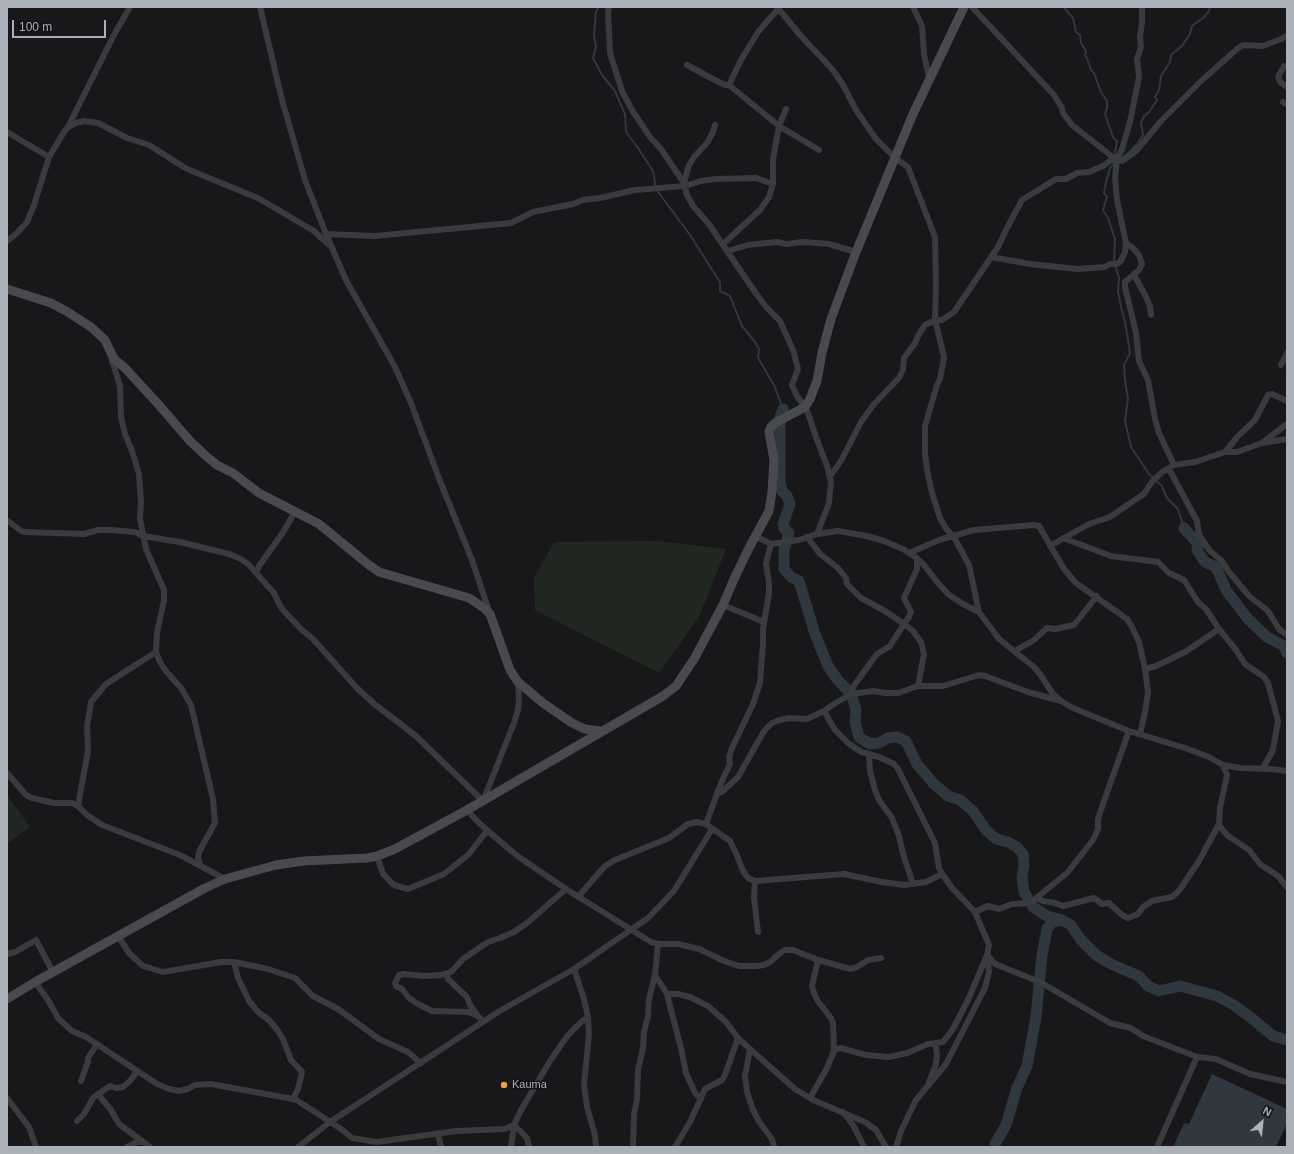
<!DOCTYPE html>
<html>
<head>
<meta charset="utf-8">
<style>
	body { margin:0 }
	#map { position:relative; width:1294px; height:1154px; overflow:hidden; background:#18181a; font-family:Helvetica,sans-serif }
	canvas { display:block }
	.frame { position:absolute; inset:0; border:8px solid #abb1b9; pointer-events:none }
	.north { position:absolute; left:1242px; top:1102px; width:40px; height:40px; -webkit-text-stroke:3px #131315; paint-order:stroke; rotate:27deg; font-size:11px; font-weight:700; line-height:16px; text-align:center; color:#abb1b9 }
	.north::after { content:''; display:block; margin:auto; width:14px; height:18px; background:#abb1b9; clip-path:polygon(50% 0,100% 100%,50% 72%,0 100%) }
	.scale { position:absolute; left:12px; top:20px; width:94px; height:18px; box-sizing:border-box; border:2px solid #abb1b9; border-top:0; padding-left:5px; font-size:12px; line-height:14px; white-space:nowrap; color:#abb1b9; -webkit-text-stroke:3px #131315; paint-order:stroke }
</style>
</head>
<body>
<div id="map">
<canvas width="1294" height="1154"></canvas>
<div class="frame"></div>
<div class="north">N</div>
<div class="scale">100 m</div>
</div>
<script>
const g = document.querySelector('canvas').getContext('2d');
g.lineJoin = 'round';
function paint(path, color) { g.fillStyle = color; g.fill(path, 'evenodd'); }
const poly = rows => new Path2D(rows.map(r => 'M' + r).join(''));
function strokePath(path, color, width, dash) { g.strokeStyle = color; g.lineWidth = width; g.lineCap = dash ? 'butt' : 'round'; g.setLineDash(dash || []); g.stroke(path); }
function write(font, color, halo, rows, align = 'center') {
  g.font = font + ' Helvetica,sans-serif'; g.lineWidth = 3; g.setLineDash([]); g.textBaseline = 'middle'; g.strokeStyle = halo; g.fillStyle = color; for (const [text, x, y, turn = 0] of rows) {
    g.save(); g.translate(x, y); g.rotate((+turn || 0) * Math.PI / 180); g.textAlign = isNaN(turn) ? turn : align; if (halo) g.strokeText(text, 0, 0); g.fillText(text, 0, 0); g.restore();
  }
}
paint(poly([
	[657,541,726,549,699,617,659,673,535,610,534,578,554,542],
	[7,795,30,827,7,844]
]), '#202821');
paint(poly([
	[1212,1074,1287,1109,1287,1123,1276,1147,1173,1147,1184,1123,1189,1124]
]), '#2f383e');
strokePath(poly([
	[599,7,596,11,594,35,596,47,593,58,602,75,615,91,625,114,626,132,638,148,653,171,656,189,690,235,720,282,720,291,730,296,742,326,755,342,759,349,758,358,774,385,783,409],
	[1066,7,1065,9,1073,18,1076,32,1080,35,1081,43,1086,51,1085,56,1087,58,1091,70,1094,73,1101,92,1107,101,1107,108,1105,114,1113,137,1117,141,1115,152,1117,157],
	[1120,158,1126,155,1137,144,1143,135,1141,123,1144,116,1149,112,1157,100,1155,97,1159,90,1161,76,1170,62,1171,55,1182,46,1190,34,1192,26,1203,18,1209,11,1210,7],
	[1114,164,1110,168,1106,182,1104,193,1107,197,1103,210,1108,218,1115,239,1114,262,1119,277,1118,292,1122,311,1125,322,1130,353,1124,365,1125,381,1128,398,1125,421,1131,447,1149,474,1162,486,1167,498,1178,509,1184,528]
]), '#2f383e', 2);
strokePath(poly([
	[783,409,780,417,780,481,782,491,787,496,790,504,783,524,784,528,789,533,784,550,784,569,791,577,799,581,815,634,828,666,837,679,851,694,856,709,855,722,859,737,870,744,879,743,888,738,897,737,906,741,917,764,933,783,948,796,960,800,973,811,986,830,996,839,1008,842,1017,847,1023,854,1024,865,1022,877,1024,892,1033,907,1047,916,1062,920,1071,925,1081,940,1096,955,1113,965,1139,976,1148,986,1159,991,1180,986,1217,996,1232,1004,1249,1016,1273,1036,1287,1040],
	[1184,528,1199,545,1197,550,1205,562,1216,567,1226,590,1248,619,1267,637,1284,646,1287,653],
	[995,1144,1006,1125,1017,1088,1027,1066,1036,1017,1042,955,1047,929,1052,922,1062,920]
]), '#2f383e', 11);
strokePath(poly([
	[260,7,282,100,305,180,326,234,346,280,395,367,411,403,440,481,472,560,489,611],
	[609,7,608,12,610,53,622,91,632,110,650,137,661,149,684,183,687,195,693,206,708,223,755,292,766,307,780,321,793,350,798,369,792,385,797,396,805,407,809,416,816,437,827,466,831,482,829,503,817,534],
	[777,7,800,35,833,70,843,85,856,110,876,139,895,158,908,167,935,237,936,284,935,320,944,357,940,379,937,385,925,426,925,453,927,470,932,493,940,518,945,527,955,539,969,565,979,612],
	[913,7,922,26,924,54,929,78],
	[972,7,1054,95,1062,108,1063,113,1072,125,1114,158,1122,161,1136,151,1161,121,1201,81,1237,49,1243,45,1263,46,1281,39,1287,36],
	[687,65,711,78,725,85,729,85,779,126,819,150],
	[1284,66,1278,77,1280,82,1287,87],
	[729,85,741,60,758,32,778,9],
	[1283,102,1287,104],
	[68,127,115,33,130,7],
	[7,132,49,157],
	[684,183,689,165,694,157,707,143,713,132,715,125],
	[326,234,375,236,511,223,533,212,573,204,583,200,600,198,635,190,685,186,701,181,715,179,756,178,773,184],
	[7,241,17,233,27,222,34,205,49,157,64,132,68,127,76,123,84,121,98,123,127,138,149,145,187,169,258,198,314,231,328,244],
	[1126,243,1134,249,1139,255,1142,264,1139,270,1125,282,1125,287,1136,333,1139,361,1148,380,1155,419,1159,433,1174,465],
	[723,244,760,210,769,197,773,184,773,159,779,126,786,109],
	[728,251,748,245,777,242,786,244,803,242,829,244,856,252],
	[991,257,1030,264,1078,269,1105,267,1110,264,1117,264,1121,261,1125,252,1126,243,1117,200,1115,178,1117,159,1122,149,1130,122,1139,77,1137,59,1141,47,1140,37,1142,23,1142,7],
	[1134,275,1144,293,1150,306,1151,315],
	[111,357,120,386,121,417,125,434,132,451,139,474,141,502,140,519,146,549,164,590,164,600,157,633,156,652,160,662,165,670,181,688,191,705,213,799,215,823,200,850,198,857,200,865],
	[1281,365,1287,353],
	[1262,443,1287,424],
	[1225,452,1238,436,1255,420,1268,395,1272,394,1287,401],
	[1169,469,1197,521,1199,535,1210,551,1221,560,1229,572,1249,596,1268,611,1279,629,1287,635],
	[830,476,841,461,861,422,874,404,899,378,903,370,904,358,915,343,919,334,925,325,935,320,942,320,954,312,998,247,1007,228,1022,200,1056,179,1066,179,1077,173,1089,172,1103,166,1114,158],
	[7,520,21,531,25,532,84,534,98,530,111,530,135,532,143,536,180,542,229,554,241,559,248,564,274,593,280,606,283,610,302,630,313,639,356,687,373,703,416,736,483,801,514,723,518,710,519,699,518,682],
	[755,536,771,544,799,540,817,534,838,531,867,536,884,541,903,549,917,558,924,565,937,582,948,594,963,604,979,612,999,639,1034,667,1040,674,1053,694,1061,701,1073,708,1129,731,1185,748,1209,757,1223,765,1240,768,1270,769,1287,771],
	[807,537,820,554,838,568,846,578,847,584,861,598,885,611,904,624,913,631,921,642,924,654,918,686],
	[1063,538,1111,556,1158,562,1169,573,1184,580,1198,602,1206,609,1219,629],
	[1050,546,1089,524,1110,517,1129,504,1144,494,1151,483,1162,472,1174,465,1195,462,1225,452,1237,452,1262,443,1287,439],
	[909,553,939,540,974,530,1034,525,1039,526,1064,569,1076,583,1127,619,1132,627,1139,642,1145,669,1148,692,1145,712,1140,734],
	[256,573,259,566,284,531,293,515,296,512],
	[723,605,764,622],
	[1015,651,1034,640,1047,628,1055,629,1074,625,1097,596],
	[1145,669,1156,666,1185,652,1219,629,1236,650,1245,664,1264,677,1268,683,1278,721,1273,750,1263,768],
	[851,694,853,687,877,654,890,646,904,624,909,617,911,612,904,598,917,569,917,558],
	[824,711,835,730,848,743,861,752,879,757,894,764,898,769,935,843,939,868,942,874,952,888,975,912,989,945,987,955,989,972,985,988,946,1064,916,1100,901,1131,896,1147],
	[869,755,870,771,875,790,879,800,892,818,899,836,903,854,913,884],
	[1223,765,1227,775,1220,808,1219,824,1221,828,1227,835,1249,850,1260,864,1278,876,1287,887],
	[7,773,26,795,32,798,54,803,72,803,78,806,87,815,102,825,180,855,225,879],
	[717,794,723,791,738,777,764,731,772,723,780,720,789,718,807,719,824,711,837,702,851,694,873,691,886,693,898,693,918,686,943,686,979,675,985,676,1028,692,1061,701],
	[78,806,88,751,87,726,91,702,106,684,156,652],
	[467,810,479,823,516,855,566,889,651,942,658,944,678,944,699,949,724,961,739,966,756,966,764,965,770,962,780,953,785,950,793,950,818,960],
	[706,824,721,783,730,764,729,757,732,748,753,704,760,683,763,643,763,629,769,593,769,583,766,563,771,544],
	[377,856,383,874,394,885,408,889,444,874,468,855,487,831],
	[755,881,844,874,882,882,904,885,926,882,942,874],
	[578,897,598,874,605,866,615,860,669,838,688,824,697,822,706,824,730,841,736,853,743,871,748,878,755,881,754,898,758,932],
	[1037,898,1043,901,1055,903,1063,906,1094,898,1102,904,1109,903,1122,915,1128,918,1138,914,1143,907,1152,901,1172,897,1178,892,1199,861,1219,824],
	[975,912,988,906,999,909,1012,904,1030,903,1067,873,1093,840,1098,829,1098,819,1103,804,1129,731],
	[118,936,129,953,143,966,163,972,221,962,234,962,268,969,295,978,313,996,338,1009,379,1039,408,1052,421,1063],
	[658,944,655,975,667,994,672,1014,681,1048,686,1073,695,1093,701,1099],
	[7,954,15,952,36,940,53,972],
	[234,962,238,978,249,1001,258,1012,269,1020,278,1031,283,1039,291,1060,302,1072,298,1089,293,1099],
	[574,969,584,999,588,1017,589,1034,584,1085,587,1107,595,1135,596,1147],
	[446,974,448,979,467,997,470,1005,478,1016],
	[35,982,48,1000,58,1018,72,1031,86,1037,157,1084,169,1089,179,1091,188,1089,195,1085,211,1084,293,1099,298,1101,341,1129,352,1138,377,1142,456,1131,505,1129,514,1125,527,1138,529,1147],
	[667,994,678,994,690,997,708,1006,726,1022,738,1038,750,1049,795,1089,813,1100,865,1122,876,1130,886,1147],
	[483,1021,478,1016,468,1012,432,1011,418,1004,409,998,402,989,396,986,395,983,399,975,404,974,425,976,441,975,451,972,463,959,488,942,500,938,514,932,527,923,566,889],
	[750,1049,745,1076,747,1092,753,1110,760,1123,772,1139,774,1147],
	[834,1051,833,1023,831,1018,817,1000,813,990,812,986,818,960,850,969,857,967,868,960,881,958],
	[81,1081,88,1062,88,1058,97,1044],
	[929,1082,936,1064,937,1053,935,1044],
	[98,1094,110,1086,116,1088,123,1087,131,1080,137,1071],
	[7,1098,29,1127,36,1147],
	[810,1098,827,1068,834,1051,837,1049,840,1048,866,1055,889,1057,907,1053,928,1044,943,1042,953,1029,968,1000,987,955,995,964,1040,982,1110,1023,1131,1028,1143,1036,1197,1057,1216,1059,1250,1074,1287,1082],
	[843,1112,853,1125,864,1147],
	[77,1121,84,1114,93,1098,98,1094,111,1110,119,1124,150,1147],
	[438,1134,441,1147],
	[127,1147,137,1142,142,1142],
	[298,1147,330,1122,498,1012,574,969,648,918,674,891,712,829],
	[511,1147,514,1125,521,1110,550,1061,568,1035,581,1022,588,1017],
	[633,1147,634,1114,637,1099,638,1070,643,1048,644,1032,648,1016,649,999,655,975],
	[675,1147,690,1122,705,1089,722,1080,725,1075,738,1038],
	[1157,1147,1197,1057]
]), '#393b3f', 6);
strokePath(poly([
	[7,289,51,303,66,311,91,327,105,340,114,359,125,368,159,405,190,441,206,456,217,465,233,473,259,493,319,524,369,565,379,572,469,598,484,608,490,614,510,670,518,682,543,703,572,723,585,729,600,731],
	[7,999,35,982,205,888,225,879,276,865,304,861,367,858,377,856,395,849,467,810,663,696,676,686,694,659,709,631,723,605,734,579,749,548,769,511,772,492,774,460,769,432,771,427,775,423,805,407,810,399,817,381,822,353,831,319,856,252,913,114,964,7]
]), '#484a4f', 9);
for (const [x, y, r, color] of [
	[504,1085,4,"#e9a142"]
]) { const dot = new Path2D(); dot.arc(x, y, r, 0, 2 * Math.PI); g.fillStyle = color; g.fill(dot); strokePath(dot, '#131315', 1.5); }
write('11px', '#abb1b9', '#131315', [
	["Kauma",512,1085]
], 'left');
</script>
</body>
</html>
